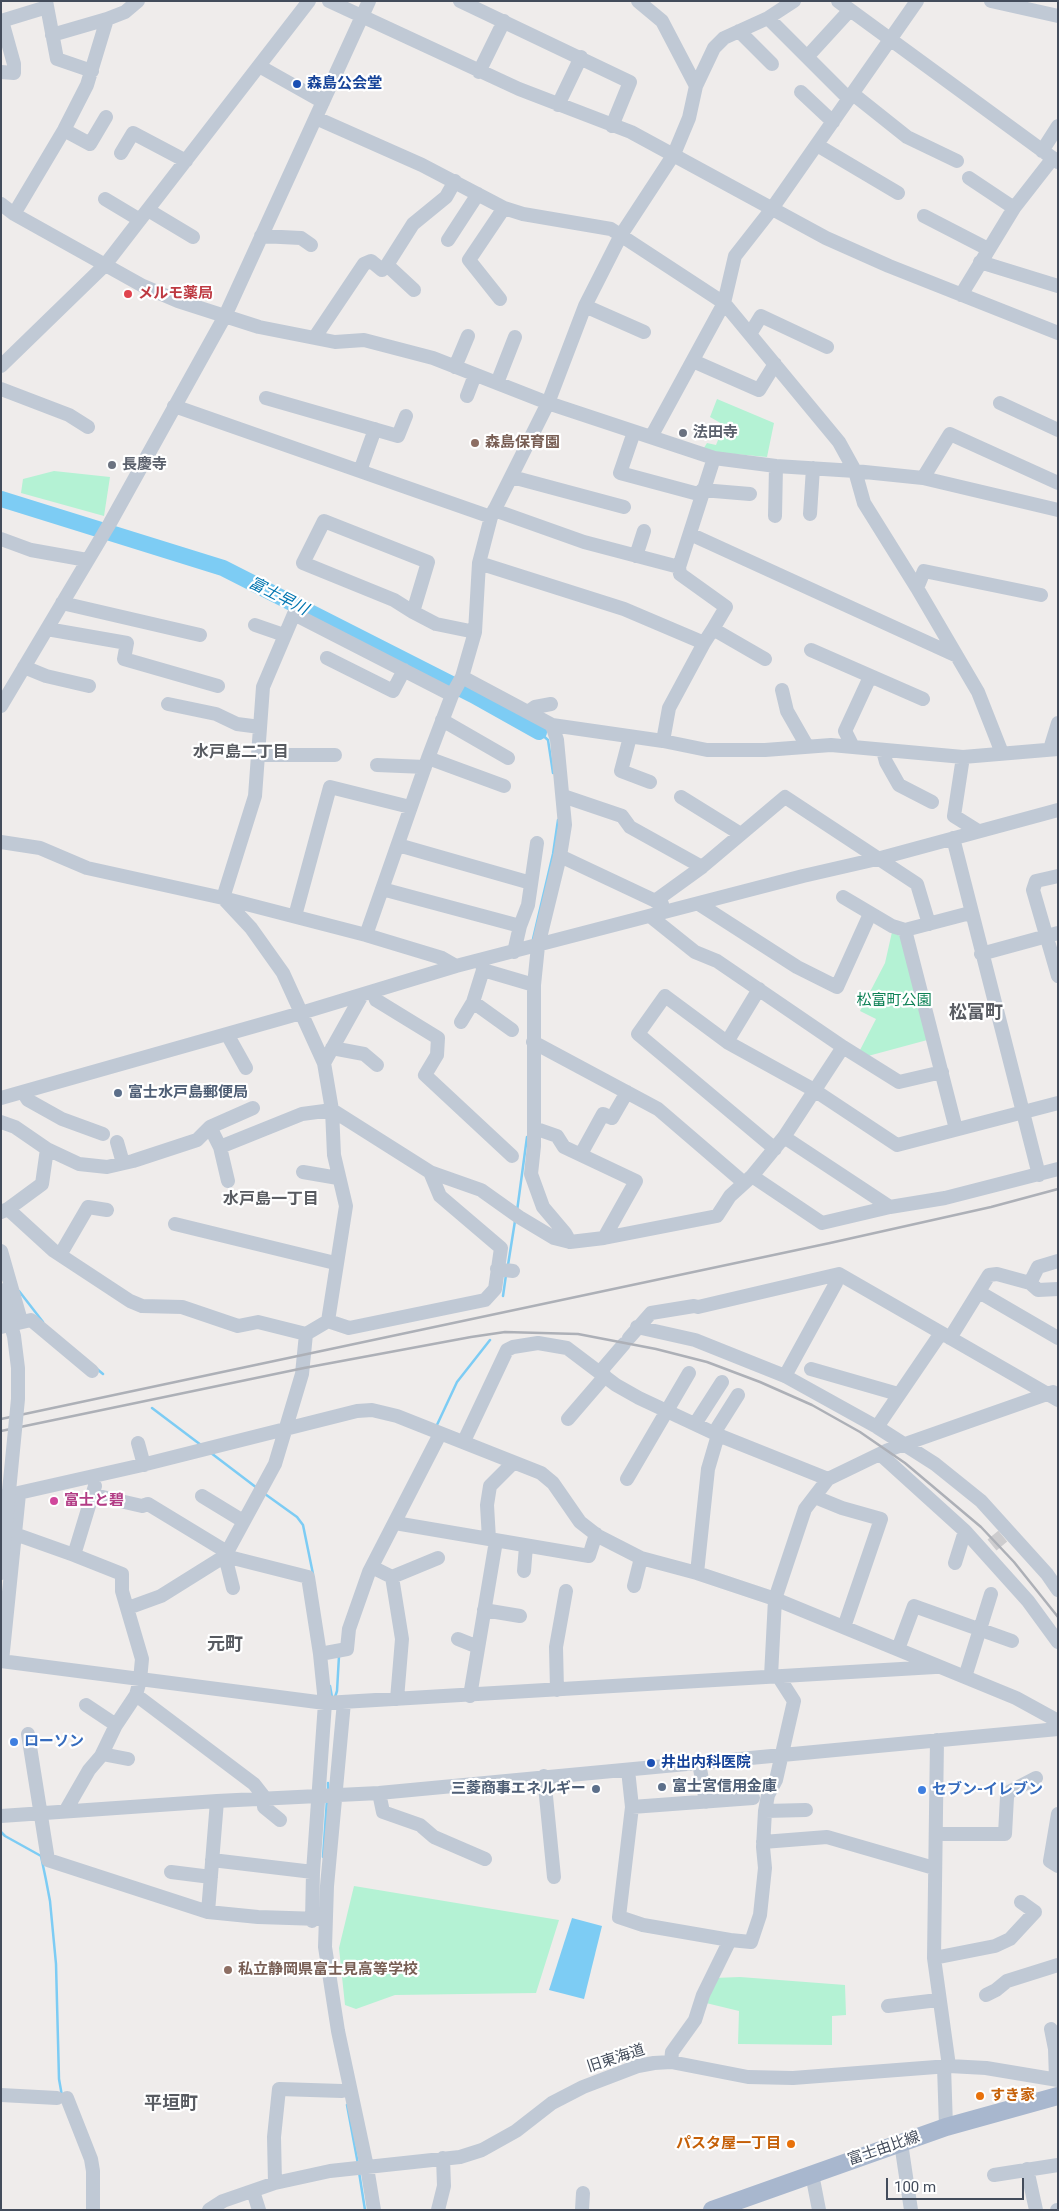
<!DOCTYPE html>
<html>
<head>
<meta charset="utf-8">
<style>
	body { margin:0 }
	#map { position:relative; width:1059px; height:2211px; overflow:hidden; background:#efeceb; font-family:Roboto,sans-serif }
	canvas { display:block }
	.frame { position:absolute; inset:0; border:2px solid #434c5b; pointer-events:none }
	.scale { position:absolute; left:886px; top:2178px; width:138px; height:22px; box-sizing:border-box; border:2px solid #434c5b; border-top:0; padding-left:6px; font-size:15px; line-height:18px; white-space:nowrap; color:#434c5b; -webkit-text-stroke:4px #fff; paint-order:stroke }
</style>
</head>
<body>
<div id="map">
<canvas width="1059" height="2211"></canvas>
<div class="frame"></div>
<div class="scale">100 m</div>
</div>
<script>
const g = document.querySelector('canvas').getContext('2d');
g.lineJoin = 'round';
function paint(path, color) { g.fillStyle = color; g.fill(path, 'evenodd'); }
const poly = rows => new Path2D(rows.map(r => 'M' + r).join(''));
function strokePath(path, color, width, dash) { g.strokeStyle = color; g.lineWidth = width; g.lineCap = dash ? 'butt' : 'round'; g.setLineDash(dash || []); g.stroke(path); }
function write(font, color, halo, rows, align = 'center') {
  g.font = font + ' Roboto,"Noto Sans JP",sans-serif'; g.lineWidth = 4.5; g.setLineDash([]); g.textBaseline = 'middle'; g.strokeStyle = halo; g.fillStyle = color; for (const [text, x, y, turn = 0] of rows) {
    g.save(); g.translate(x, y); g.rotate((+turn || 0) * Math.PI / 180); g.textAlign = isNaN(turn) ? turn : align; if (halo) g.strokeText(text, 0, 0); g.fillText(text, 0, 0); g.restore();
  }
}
paint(poly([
	[717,399,774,423,767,457,702,451,707,443,716,445,724,425,710,417],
	[54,471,110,477,104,516,21,493,23,479],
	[892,932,904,938,931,1039,868,1056,859,1052,876,1019,860,1011,885,963],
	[354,1886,559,1920,536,1993,395,1995,356,2009,345,2005,339,1948],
	[740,1977,845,1985,846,2015,832,2016,832,2045,738,2044,739,2011,706,2003,714,1978]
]), '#b4f2d4');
paint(poly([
	[572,1918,602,1926,584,1999,549,1990]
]), '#7dccf4');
strokePath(poly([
	[539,732,548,740,553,773],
	[533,939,553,854,558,820],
	[517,1211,527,1137],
	[508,1265,515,1221],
	[19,1291,43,1322],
	[503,1296,506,1275],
	[97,1369,103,1374],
	[152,1408,201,1445],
	[436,1427,457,1382,490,1340],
	[211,1453,257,1488],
	[265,1494,297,1517,303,1525,313,1574],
	[330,1686,332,1697],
	[335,1697,337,1691,339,1656],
	[328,1790,328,1783],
	[1,1832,5,1836,41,1856,46,1880,50,1901,56,1964,59,2079,62,2096],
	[323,1857,327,1800],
	[347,2105,358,2164],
	[359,2172,365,2210]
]), '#7dccf4', 2.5);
strokePath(poly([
	[1,499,223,568,473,695,539,732]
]), '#7dccf4', 16);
strokePath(poly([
	[992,1545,1010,1530]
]), '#cdccce', 14, [14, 7]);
strokePath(poly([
	[46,1,57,59,92,71],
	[329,1,519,89,631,132,826,238,889,266,1058,333],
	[460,1,630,82,612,126],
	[638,1,662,21,696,86],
	[838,1,1058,162],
	[991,1,1058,16],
	[768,18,849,99],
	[1,21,47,7],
	[739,31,772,64],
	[52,35,107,19],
	[807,57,850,10],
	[259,66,323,102],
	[1,72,14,73,14,64,2,21],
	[479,72,504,21],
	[801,92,833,122],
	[853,94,907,137,957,161],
	[558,105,581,57],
	[316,118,422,165,504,208,523,214,611,229,724,303,839,442,855,471,864,503,917,588,978,692,1002,753],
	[64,130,90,144,106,117],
	[817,145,898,193],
	[1042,151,1058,126],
	[121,153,133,133,186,161],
	[969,178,1014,208],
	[105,199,140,220],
	[1,204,14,214,143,286,178,301,259,327,335,342,364,340,433,358,548,403,714,458,776,466,855,471,923,478,1058,510],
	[148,210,193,237],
	[14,214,64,130,87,85,107,19,125,12,138,1],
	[924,216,988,249],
	[261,236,301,238,311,245],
	[448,240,478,194],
	[980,262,1058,286],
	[387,265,414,290],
	[961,295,1014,208,1053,158],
	[500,299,469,260,504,208],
	[585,306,644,332],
	[750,334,761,316,827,347],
	[315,337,364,264,371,261,382,270,387,265,413,224,446,197,455,181],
	[693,361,759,390,775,364],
	[1,366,105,265,309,1],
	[455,367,468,336],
	[497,383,515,337],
	[1,389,69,415,88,427],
	[467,396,475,375],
	[266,398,398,436,406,416],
	[1000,403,1058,430],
	[174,406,491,517],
	[634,432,620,473,702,495],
	[651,437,724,303,735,256,771,210,917,1],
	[360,471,375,429],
	[512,477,624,507],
	[923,478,950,434,1058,483],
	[702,490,750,494],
	[494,510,584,542,679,567,714,458],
	[810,514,813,468],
	[775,516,776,466],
	[690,534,957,656],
	[1,539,31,550,87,560],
	[636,556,644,531],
	[479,563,624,609,704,643],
	[679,567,680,574,726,607,713,629],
	[917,588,924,571,1041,595],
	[62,603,200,635],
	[413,612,428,562,324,521,303,563,394,600,413,612,436,624,475,632],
	[255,625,284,635],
	[47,629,127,643,124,659,218,686],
	[811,650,923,699],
	[327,658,393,691,404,670],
	[24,667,46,676,89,686],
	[462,677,552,725,663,741,707,750,765,750,831,745,963,757,1058,749],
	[782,690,787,711,807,746],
	[168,704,216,714,237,724,260,727],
	[1,706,110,523,225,316,369,1],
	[528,712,535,707,551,704],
	[442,720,508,758],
	[552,725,557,740,565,825,560,856,538,946,534,985,534,1146,531,1174,543,1207,565,1233,570,1242,604,1238,717,1216,730,1196,752,1176,784,1137,843,1047,899,1082,942,1072],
	[630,737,621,771,650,782],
	[663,741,669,708,704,643,713,629,765,659],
	[853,747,845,731,870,677],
	[1050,749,1058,723],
	[883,751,886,762,899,785,932,802],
	[259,755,335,755],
	[963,757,954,816,978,831],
	[428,758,504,786],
	[377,765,425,767],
	[563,796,622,816,630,827,702,867],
	[681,797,739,833],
	[953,838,1039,1175],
	[1,842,40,848,87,868,223,898,366,935,442,958,456,966],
	[398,845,531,883],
	[560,856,662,904],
	[1058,876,1036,881,1033,890,1058,976],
	[382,889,520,926],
	[843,897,892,926,905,930],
	[223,898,255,796,263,687,294,614,452,695],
	[655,901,702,867,785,797,917,884,929,924],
	[699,904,797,967,837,987,870,914],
	[295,916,330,787,410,807],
	[650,916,695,952,717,961,843,1047],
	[366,935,428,758,452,695,462,677,475,632,479,563,491,517,548,403,585,306,621,235,674,154,689,118,696,86,714,48,724,38,768,18,794,1],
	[514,952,520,926,528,905,537,843],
	[981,954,1058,933],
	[483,970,534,985],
	[373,992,376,1000,438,1038,437,1055,425,1075,512,1156],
	[473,1002,512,1030],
	[461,1022,473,1002,483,970,482,961],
	[227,1034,246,1068],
	[533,1042,658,1109,743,1182],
	[727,1042,759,989],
	[332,1048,364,1054,377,1065],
	[324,1063,362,995],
	[23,1092,28,1100,62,1119,103,1134],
	[1,1098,301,1013,456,966,803,876,877,859,1058,810],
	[1,1122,15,1127,47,1149,79,1164,107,1167,133,1161,197,1140,210,1127,253,1108],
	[210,1127,220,1147,302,1114,332,1110,430,1172,481,1190,519,1217,554,1238,570,1242],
	[534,1128,557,1136,564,1147,636,1181,604,1238],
	[956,1129,905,930,970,913],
	[784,1137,890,1207],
	[117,1142,123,1163],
	[220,1147,228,1181],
	[775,1149,638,1034,665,996,727,1042,814,1090,897,1145,1058,1103],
	[581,1154,603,1114,612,1118,627,1092],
	[303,1172,338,1178],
	[752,1176,822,1223,890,1207,945,1198,1058,1169],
	[8,1209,54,1251,130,1301,142,1306,182,1307,238,1326,258,1322,306,1334],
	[1,1212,8,1209,42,1184,47,1149],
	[175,1224,335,1263],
	[1,1251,21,1321],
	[60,1255,88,1207,107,1210],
	[497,1269,513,1271],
	[1030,1283,1038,1267,1058,1261],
	[979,1292,1058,1338],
	[328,1321,349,1328,485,1300,495,1289,501,1248,440,1196,430,1172],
	[1,1327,31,1320,92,1371],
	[637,1327,695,1340,785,1376,877,1427,935,1464,981,1501,1047,1574,1058,1590],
	[629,1338,651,1313,694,1306,698,1307,839,1274,1058,1400],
	[950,1338,989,1275,997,1274,1030,1283,1038,1290,1058,1289],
	[811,1369,898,1394],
	[600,1372,624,1344],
	[785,1376,836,1283],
	[568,1419,605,1376],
	[695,1424,722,1382],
	[877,1427,941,1333],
	[714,1433,738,1395],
	[464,1441,507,1350,513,1347,538,1343,567,1348,616,1385,639,1398,718,1435,828,1479],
	[138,1443,144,1465],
	[880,1454,965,1531,1028,1601,1058,1642],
	[627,1479,689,1373],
	[94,1495,142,1506,148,1504,227,1552],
	[202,1496,243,1521],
	[1,1497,138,1466,357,1411,372,1410,397,1416,541,1473,553,1483,580,1522,598,1536,641,1558,697,1573,775,1599,1016,1698,1058,1721],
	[815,1497,842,1508,881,1519,844,1627],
	[395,1523,589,1556,596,1534],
	[15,1534,74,1555,122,1574,122,1591,142,1659,140,1680,136,1695,254,1784,265,1798,264,1807,280,1820],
	[489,1539,487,1505,490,1486,513,1463],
	[74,1555,95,1486],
	[955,1563,965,1531],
	[372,1567,392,1577,402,1639,397,1699],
	[524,1571,526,1546],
	[697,1573,708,1469,718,1435],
	[392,1577,438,1558],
	[634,1586,641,1558],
	[233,1588,225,1556,308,1577,320,1654,325,1703,313,1872,312,1921],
	[128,1608,161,1596,225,1556,275,1464,302,1374,306,1334,328,1321,346,1206,334,1155,332,1110,324,1063,283,973,251,928,223,898],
	[484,1610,520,1616],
	[458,1639,478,1647],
	[898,1649,914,1606,1012,1641],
	[320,1654,347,1649,349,1629,369,1572,440,1434],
	[1,1661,325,1703,935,1667],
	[2,1661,19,1494],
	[771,1676,775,1599,805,1509,828,1479,888,1450,1053,1392],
	[965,1677,991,1594],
	[557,1690,556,1647,566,1591],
	[470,1696,496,1541],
	[344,1702,327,1886,325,1947,338,2031,367,2167,374,2210],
	[86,1705,116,1725],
	[28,1734,48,1860,208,1912,258,1917,320,1919],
	[937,1740,934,1958,949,2066],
	[102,1754,128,1759],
	[699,1763,706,1802],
	[628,1770,632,1807,619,1917,643,1925,730,1940],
	[544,1776,554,1877],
	[379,1793,383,1812,420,1825,434,1837,485,1859],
	[632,1807,753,1798],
	[66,1810,89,1770,101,1756,116,1725,136,1695],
	[765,1811,806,1810],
	[1058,1814,1050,1861,1058,1866],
	[1,1816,217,1801,379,1793,1058,1729],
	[936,1834,1005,1834,1007,1797,1009,1792,1036,1778],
	[763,1842,827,1837,934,1868],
	[212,1860,313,1872],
	[171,1872,211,1877],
	[208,1912,217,1801],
	[934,1958,995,1946,1010,1939,1035,1912,1021,1902],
	[986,1995,996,1990,1007,1981,1058,1965],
	[888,2006,938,2000],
	[1051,2029,1055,2049,1056,2079],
	[671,2062,672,2052,695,2020,703,1995,730,1940,751,1942,760,1915,765,1868,763,1847,765,1811,768,1795,776,1780,794,1701,778,1676],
	[944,2066,946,2127],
	[1,2095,57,2098],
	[67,2098,91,2159,93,2171,93,2210],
	[901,2143,911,2210],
	[1027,2169,1036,2210],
	[812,2174,819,2210],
	[994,2175,1058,2165],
	[275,2183,274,2137,279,2089,342,2091],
	[253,2191,259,2210],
	[209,2210,223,2201,275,2183,330,2171,460,2157,482,2150,516,2131,552,2103,583,2087,638,2066,654,2063,671,2062,748,2077,793,2078,949,2066,986,2068,1058,2080],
	[438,2210,444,2186,443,2158],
	[582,2210,583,2193],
	[1057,2210,1058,2210]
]), '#c0c9d5', 14);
strokePath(poly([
	[712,2210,946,2127,1058,2096]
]), '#a8b7ce', 18);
strokePath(poly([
	[1,1419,830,1243,991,1207,1058,1189],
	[1,1431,304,1368,471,1337,505,1332,578,1334,656,1349,707,1362,760,1382,812,1405,860,1432,905,1463,981,1527,1014,1562,1058,1617]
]), '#adb0b7', 2.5);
strokePath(poly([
	[1,1290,14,1336,18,1368,18,1399,1,1573]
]), '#c0c9d5', 14);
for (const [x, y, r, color] of [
	[297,84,5,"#1a4fb4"],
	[128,294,5,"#e0444e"],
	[683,433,5,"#6b7280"],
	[475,443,5,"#8d6e63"],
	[112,465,5,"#6b7280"],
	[118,1093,5,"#5c6f8a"],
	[54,1501,5,"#d1479c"],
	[14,1742,5,"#3f7fe0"],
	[651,1763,5,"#1a4fb4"],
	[662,1787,5,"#5c6f8a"],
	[596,1789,5,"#5c6f8a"],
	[922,1790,5,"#3f7fe0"],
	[228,1970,5,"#8d6e63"],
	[980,2096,5,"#e8710a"],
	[791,2144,5,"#e8710a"]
]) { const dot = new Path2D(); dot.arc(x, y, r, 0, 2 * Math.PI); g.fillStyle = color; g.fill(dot); strokePath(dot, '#fff', 2); }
write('bold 15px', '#164399', '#fff', [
	["森島公会堂",307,84],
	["井出内科医院",661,1763]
], 'left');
write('bold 15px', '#be3a42', '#fff', [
	["メルモ薬局",138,294]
], 'left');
write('bold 15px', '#5b616d', '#fff', [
	["法田寺",693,433],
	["長慶寺",122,465]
], 'left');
write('bold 15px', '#785e54', '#fff', [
	["森島保育園",485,443],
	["私立静岡県富士見高等学校",238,1970]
], 'left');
write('15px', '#0e8256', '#fff', [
	["松富町公園",894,1001]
]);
write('bold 15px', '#4e5e75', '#fff', [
	["富士水戸島郵便局",128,1093],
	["富士宮信用金庫",672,1787],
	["三菱商事エネルギー",586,1789,"right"]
], 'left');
write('bold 15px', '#b23c85', '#fff', [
	["富士と碧",64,1501]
], 'left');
write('bold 15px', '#366cbe', '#fff', [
	["ローソン",24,1742],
	["セブン-イレブン",932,1790]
], 'left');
write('15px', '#434c5b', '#fff', [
	["旧東海道",616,2059,-18],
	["富士由比線",884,2149,-19]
]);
write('bold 15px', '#c56008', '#fff', [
	["すき家",990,2096],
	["パスタ屋一丁目",781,2144,"right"]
], 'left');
write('italic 16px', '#0075b0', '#fff', [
	["富士早川",278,597,27]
]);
write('bold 16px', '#585b61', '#fff', [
	["水戸島二丁目",241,753],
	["水戸島一丁目",271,1200]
]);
write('bold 18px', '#585b61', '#fff', [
	["松富町",976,1013],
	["元町",225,1645],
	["平垣町",171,2104]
]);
</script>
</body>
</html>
